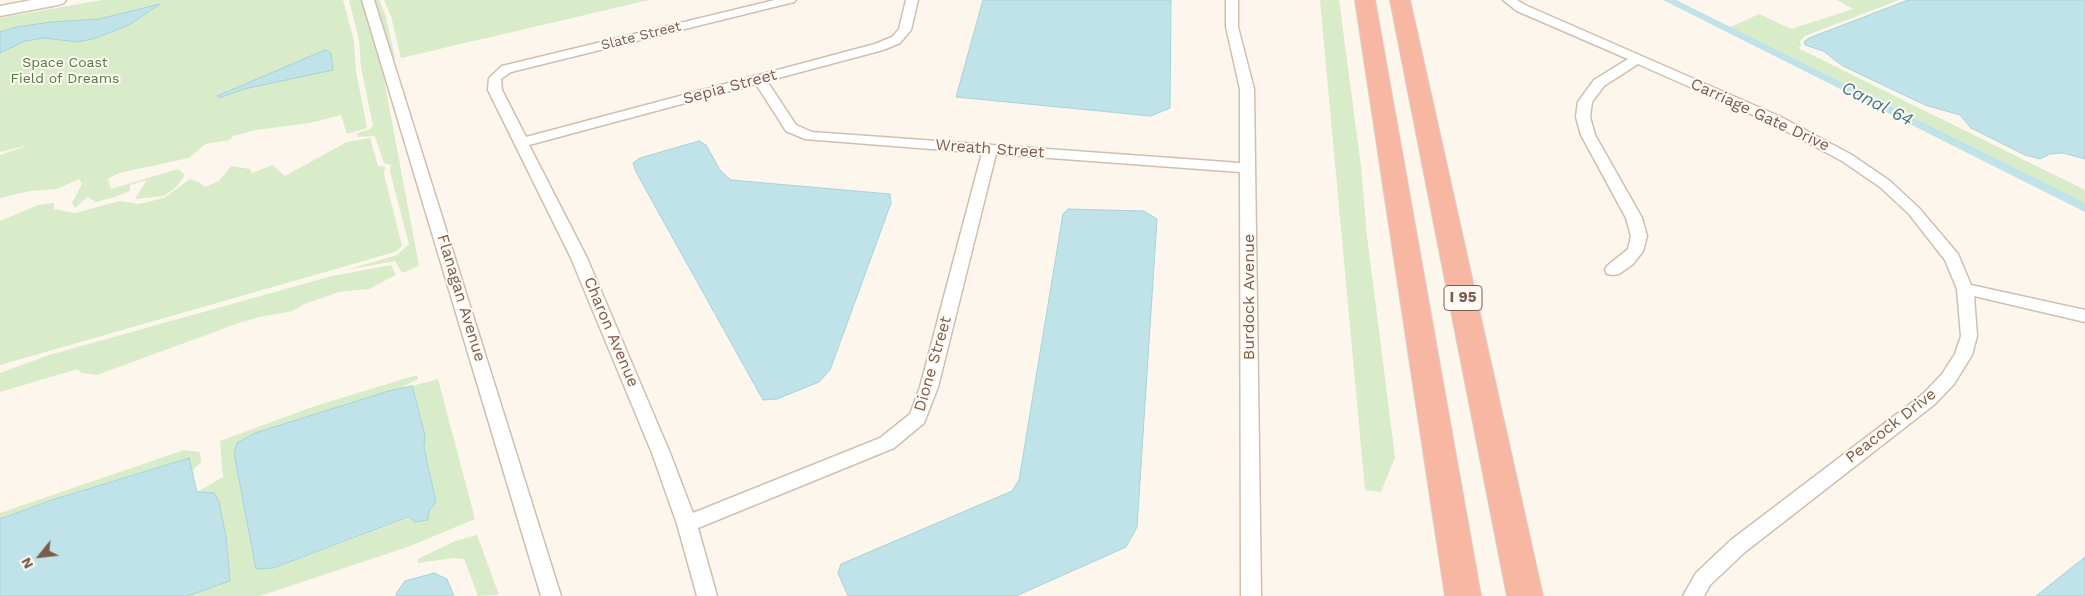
<!DOCTYPE html>
<html>
<head>
<meta charset="utf-8">
<style>
	body { margin:0 }
	#map { position:relative; width:2085px; height:596px; overflow:hidden; background:#fdf6ec; font-family:"Work Sans",sans-serif }
	canvas { display:block }
	.north { position:absolute; left:15px; top:531px; width:50px; height:50px; -webkit-text-stroke:4px #fffaf3; paint-order:stroke; rotate:241deg; font-size:14px; font-weight:700; line-height:20px; text-align:center; color:#7a5c4d }
	.north::after { content:''; display:block; margin:auto; width:18px; height:22px; background:#7a5c4d; clip-path:polygon(50% 0,100% 100%,50% 72%,0 100%) }
</style>
</head>
<body>
<div id="map">
<canvas width="2085" height="596"></canvas>
<div class="north">N</div>
</div>
<script>
const g = document.querySelector('canvas').getContext('2d');
g.lineJoin = 'round';
function paint(path, color) { g.fillStyle = color; g.fill(path, 'evenodd'); }
const poly = rows => new Path2D(rows.map(r => 'M' + r).join(''));
function strokePath(path, color, width, dash) { g.strokeStyle = color; g.lineWidth = width; g.lineCap = dash ? 'butt' : 'round'; g.setLineDash(dash || []); g.stroke(path); }
function write(font, color, halo, rows, align = 'center') {
  g.font = font + ' "Work Sans",sans-serif'; g.lineWidth = 4; g.setLineDash([]); g.textBaseline = 'middle'; g.strokeStyle = halo; g.fillStyle = color; for (const [text, x, y, turn = 0] of rows) {
    g.save(); g.translate(x, y); g.rotate((+turn || 0) * Math.PI / 180); g.textAlign = isNaN(turn) ? turn : align; if (halo) g.strokeText(text, 0, 0); g.fillText(text, 0, 0); g.restore();
  }
}
paint(poly([
	[102,0,343,0,354,41,356,71,367,128,347,134,341,115,310,123,256,130,233,136,230,140,205,144,189,158,119,173,108,179,111,189,178,169,185,175,176,187,164,196,135,199,147,180,130,185,130,191,112,198,96,202,88,197,75,208,72,203,82,184,79,179,57,189,30,191,0,198,0,155,29,145,0,152,0,18],
	[349,0,379,0,386,17,395,58,384,60,381,63,419,266,402,273,395,261,346,270,397,255,409,244,390,172,391,165,384,163,375,136,358,137,357,133,370,129,373,126,361,67,359,40],
	[384,0,649,0,401,58,391,16],
	[1320,0,1339,0,1361,166,1367,236,1395,457,1381,492,1365,490],
	[1837,0,1899,0,1805,36,1800,41,1801,46,1798,48,2085,190,2085,209,1726,29,1759,14,1791,29,1853,9],
	[370,138,378,166,385,167,384,174,402,246,395,252,0,365,0,221,38,205,54,203,54,209,75,213,120,201,139,204,164,198,190,179,199,182,205,187,219,181,231,166,250,169,252,173,272,165,285,176,347,142],
	[391,265,396,275,369,289,339,292,302,305,293,311,259,317,239,323,97,375,81,373,78,369,0,392,0,373,49,355,332,276],
	[417,375,418,379,400,388,255,433,234,453,256,569,273,568,429,511,436,502,424,448,425,435,412,386,438,379,475,519,408,547,260,596,187,596,230,581,197,492,223,477,220,441,315,406],
	[184,450,200,452,201,462,192,471,188,458,52,500,0,519,0,513],
	[477,535,499,595,478,596,464,559,454,558,418,563,418,559,455,541]
]), '#d8ecc9');
const water = poly([
	[983,0,1171,0,1170,108,1151,116,956,97,983,0],
	[1908,0,2085,0,2085,159,2063,153,2050,154,2040,159,2025,155,1971,128,1960,115,1925,105,1843,66,1823,51,1805,45,1804,42,1809,38,1908,0],
	[160,4,129,25,93,39,77,42,44,38,25,41,0,53,0,32,16,27,51,22,99,19,160,4],
	[325,50,331,53,333,70,244,89,219,98,217,96,325,50],
	[699,141,706,145,720,170,731,180,890,194,891,203,830,370,819,382,777,399,763,400,636,172,633,163,640,158,699,141],
	[1068,209,1144,211,1157,219,1137,527,1126,547,1016,596,848,596,838,573,841,564,1012,491,1019,480,1063,214,1068,209],
	[412,386,425,435,424,448,436,502,429,511,428,520,415,522,409,517,273,568,256,569,234,453,237,443,255,433,392,390,412,386],
	[189,458,197,492,214,493,219,502,226,537,230,581,187,596,0,596,0,519,52,500,189,458],
	[2085,557,2085,596,2036,596,2085,557],
	[434,573,447,579,454,596,396,596,397,592,405,581,434,573]
]);
paint(water, '#bfe3e8');
strokePath(water, '#a5d3da', 1);
paint(poly([
	[1663,0,1676,0,2085,203,2085,212,1663,0]
]), '#bfe3e8');
const minor = poly([
	[362,0,374,0,561,596,541,596,362,0],
	[775,0,796,0,794,2,511,72,501,79,502,90,526,137,875,44,892,37,899,29,906,0,918,0,911,30,900,43,883,50,767,81,796,125,812,132,1240,163,1240,89,1226,27,1226,0,1238,0,1238,27,1254,89,1261,596,1241,596,1240,172,996,154,938,387,924,423,894,448,698,528,717,596,697,596,677,524,652,453,571,258,488,90,489,78,502,66,775,0],
	[756,84,786,131,805,139,982,153,920,387,910,414,880,438,693,513,670,453,587,258,529,145,756,84],
	[1503,0,1517,0,1525,5,1781,117,1852,155,1890,181,1919,208,1958,254,1971,285,2085,310,2085,322,1974,296,1977,336,1972,355,1954,384,1935,404,1745,552,1710,585,1704,596,1683,596,1696,573,1731,540,1923,394,1942,374,1955,354,1961,336,1957,289,1945,260,1909,214,1880,187,1842,161,1771,123,1638,64,1604,86,1592,102,1590,117,1595,135,1642,218,1647,236,1643,251,1633,264,1619,274,1613,275,1607,274,1605,270,1607,266,1628,249,1631,236,1626,218,1581,135,1576,117,1578,102,1594,80,1628,59,1517,11,1503,0]
]);
const secondary = poly([
	[32,0,66,0,64,3,58,5,0,16,0,6,32,0]
]);
const motorway = poly([
	[1355,0,1375,0,1481,596,1445,596,1355,0],
	[1390,0,1410,0,1543,596,1507,596,1390,0]
]);
strokePath(minor, '#d1beb0', 3);
strokePath(secondary, '#d6c0b0', 3);
strokePath(motorway, '#dad1cd', 2);
paint(minor, '#fff');
paint(secondary, '#fff');
paint(motorway, '#f7b7a3');
write('14px', '#7a5c4d', '#fffaf3', [
	["Slate Street",641,36,-14]
]);
write('14px', '#537a41', '#fffaf3', [
	["Space Coast",65,63],
	["Field of Dreams",65,79]
]);
for (const [x, y, w] of [
	[1463,298,38]
]) { const box = new Path2D(); box.roundRect(x - w / 2, y - 12.5, w, 25, 4); g.fillStyle = '#fffaf3'; g.fill(box); strokePath(box, '#7a5c4d', 1); }
write('bold 15px', '#7a5c4d', null, [
	["I 95",1463,298]
]);
write('16px', '#7a5c4d', '#fffaf3', [
	["Sepia Street",730,87,-15],
	["Carriage Gate Drive",1760,115,25],
	["Wreath Street",990,149,4],
	["Burdock Avenue",1249,297,-90],
	["Flanagan Avenue",461,298,73],
	["Charon Avenue",611,332,67],
	["Dione Street",933,364,-74],
	["Peacock Drive",1891,426,-38]
]);
write('italic 18px', '#437c86', '#fffaf3', [
	["Canal 64",1877,104,27]
]);
</script>
</body>
</html>
